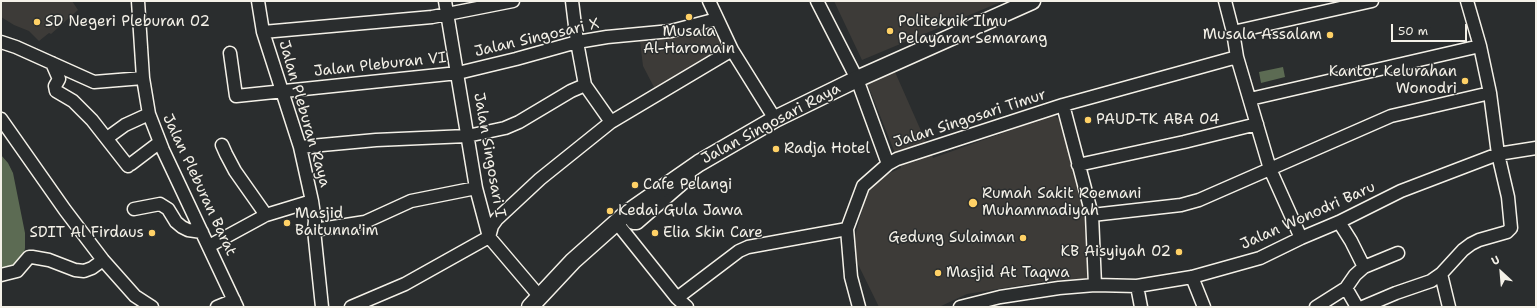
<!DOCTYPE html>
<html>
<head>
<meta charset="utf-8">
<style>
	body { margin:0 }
	#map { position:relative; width:1537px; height:308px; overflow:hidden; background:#2a2d2e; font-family:"Shantell Sans",sans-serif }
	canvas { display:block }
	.frame { position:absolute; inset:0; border:2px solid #f4f1e8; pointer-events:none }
	.north { position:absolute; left:1481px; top:252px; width:40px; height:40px; -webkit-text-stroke:3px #2a2d2e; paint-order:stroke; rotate:334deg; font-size:11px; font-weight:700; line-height:16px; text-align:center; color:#f4f1e8 }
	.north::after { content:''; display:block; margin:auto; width:14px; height:18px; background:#f4f1e8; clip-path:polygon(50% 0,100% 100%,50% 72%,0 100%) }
	.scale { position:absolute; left:1391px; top:24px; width:76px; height:18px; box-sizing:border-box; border:2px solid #f4f1e8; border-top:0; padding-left:5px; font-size:12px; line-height:14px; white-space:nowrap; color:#f4f1e8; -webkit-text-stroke:3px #2a2d2e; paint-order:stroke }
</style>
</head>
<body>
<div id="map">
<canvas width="1537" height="308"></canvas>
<div class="frame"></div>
<div class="north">U</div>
<div class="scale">50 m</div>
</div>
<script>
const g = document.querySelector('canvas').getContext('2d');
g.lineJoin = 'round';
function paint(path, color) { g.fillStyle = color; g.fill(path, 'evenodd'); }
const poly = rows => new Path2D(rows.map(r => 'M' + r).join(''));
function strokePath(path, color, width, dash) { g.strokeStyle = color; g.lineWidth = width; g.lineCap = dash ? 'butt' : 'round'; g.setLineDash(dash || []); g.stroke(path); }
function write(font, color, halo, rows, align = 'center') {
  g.font = font + ' "Shantell Sans",sans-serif'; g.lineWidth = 3; g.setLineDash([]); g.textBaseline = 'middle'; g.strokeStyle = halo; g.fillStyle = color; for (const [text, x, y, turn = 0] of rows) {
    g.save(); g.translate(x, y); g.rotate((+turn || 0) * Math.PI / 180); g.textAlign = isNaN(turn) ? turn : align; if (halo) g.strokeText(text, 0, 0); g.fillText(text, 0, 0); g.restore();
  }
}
paint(poly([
	[1,1,72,1,78,10,51,34,49,33,39,41,29,31,14,25,1,17],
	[834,1,1003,1,862,60],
	[714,21,728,50,656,91,643,66,640,41],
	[895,72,933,158,1053,115,1062,121,1077,175,1085,220,1088,279,1054,280,967,294,939,307,879,307,851,250,869,186,885,175,901,168,867,83]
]), '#3d3b38');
paint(poly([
	[1283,67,1285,77,1261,83,1259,72],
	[1,155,8,163,13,173,25,233,25,248,23,260,13,269,1,269]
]), '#5c6b53');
const minor = poly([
	[138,1,143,78,149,114,163,150,237,307],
	[258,1,263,32,300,147,312,201,315,221,314,230,322,307],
	[445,1,476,188,489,237,540,297],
	[572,1,577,42,585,85,611,122],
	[709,1,732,50,775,119],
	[817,1,857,79,888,164,863,186,847,229,851,277,859,307],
	[1225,1,1233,32,1237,57,1270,169,1301,238],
	[263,32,432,17,513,1],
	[1233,32,1372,1],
	[1,42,16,47,94,82,143,78],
	[230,53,236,96,458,73,516,59,577,42,607,37,671,31,717,19],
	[52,63,59,79,55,86,56,91,73,101,92,120,128,166],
	[1250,99,1480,46],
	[1,119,65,210,103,260,135,296,152,307],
	[107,138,125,125,149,114],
	[222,145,226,154,235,171,266,215],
	[300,147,376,140,467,136,491,131,505,128,519,122,571,91,585,85],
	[131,164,160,142],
	[888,164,897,159,1063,105],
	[1078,165,1184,142,1257,124],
	[134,209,160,204,168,209,176,222,182,227,188,230,202,232],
	[627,213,633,223,637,223,689,178],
	[1092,215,1181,205,1199,200,1391,116,1490,93],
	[1339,222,1351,241,1364,267],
	[617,223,677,298,687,307],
	[314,230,365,222,411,201,476,188],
	[209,246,266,215,312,201],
	[1441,274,1449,307],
	[1,275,17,271,29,257,32,257,49,260,75,270,84,271,92,268,103,260],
	[1192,277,1204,307],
	[1095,285,1092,215,1063,105,1237,57],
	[1137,286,1141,307],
	[1346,288,1357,307],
	[677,298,739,251,748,247,847,229],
	[217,307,234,300],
	[351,307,405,284,489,237,492,226,497,219,540,179,611,122,732,50],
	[960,307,1000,297,1059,288,1095,285,1137,286,1192,277,1260,258,1301,238,1339,222,1401,191,1498,154,1536,148],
	[1316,307,1346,288,1355,275,1364,267,1398,253],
	[1363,307,1396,293,1431,281,1441,274,1463,250,1471,244,1479,240,1507,232,1511,228,1508,197,1498,154,1490,93,1480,46,1467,1]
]);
const major = poly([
	[530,307,573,261,627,213,699,163,775,119,857,79,1032,1]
]);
strokePath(minor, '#f4f1e8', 15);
strokePath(major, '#f4f1e8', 19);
strokePath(minor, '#2a2d2e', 12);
strokePath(major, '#2a2d2e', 16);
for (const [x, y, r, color] of [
	[689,17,4,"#ffd166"],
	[37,22,4,"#ffd166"],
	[890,31,4,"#ffd166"],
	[1330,35,4,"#ffd166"],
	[1465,81,4,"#ffd166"],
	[1088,120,4,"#ffd166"],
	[776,149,4,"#ffd166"],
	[635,185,4,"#ffd166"],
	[973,203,5,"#ffd166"],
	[610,211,4,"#ffd166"],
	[287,223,4,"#ffd166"],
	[152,233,4,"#ffd166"],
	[655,233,4,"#ffd166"],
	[1023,238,4,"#ffd166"],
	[1179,252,4,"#ffd166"],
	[938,273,4,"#ffd166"]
]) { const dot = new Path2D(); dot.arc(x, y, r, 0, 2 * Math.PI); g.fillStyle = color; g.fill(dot); strokePath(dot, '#2a2d2e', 1.5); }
write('15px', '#f4f1e8', '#2a2d2e', [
	["SD Negeri Pleburan 02",45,22],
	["Politeknik Ilmu",898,22],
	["Pelayaran Semarang",898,39],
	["Musala",689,32,"center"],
	["Al-Haromain",689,49,"center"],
	["Musala Assalam",1322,35,"right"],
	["Kantor Kelurahan",1457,72,"right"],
	["Wonodri",1457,89,"right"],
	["PAUD-TK ABA 04",1096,120],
	["Radja Hotel",784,149],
	["Cafe Pelangi",643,185],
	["Rumah Sakit Roemani",982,194],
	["Muhammadiyah",982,211],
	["Kedai Gula Jawa",618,211],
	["Masjid",295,214],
	["Baitunna'im",295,231],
	["SDIT Al Firdaus",144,233,"right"],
	["Elia Skin Care",663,233],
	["Gedung Sulaiman",1015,238,"right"],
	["KB Aisyiyah 02",1171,252,"right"],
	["Masjid At Taqwa",946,273]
], 'left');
write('15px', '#f4f1e8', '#2a2d2e', [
	["Jalan Singosari X",537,38,-13],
	["Jalan Pleburan VI",380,65,-6],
	["Jalan Pleburan Raya",304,114,74],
	["Jalan Singosari Timur",970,119,-18],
	["Jalan Singosari Raya",771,124,-28],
	["Jalan Singosari I",489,155,80],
	["Jalan Pleburan Barat",199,185,65],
	["Jalan Wonodri Baru",1308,216,-24]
]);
</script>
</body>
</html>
